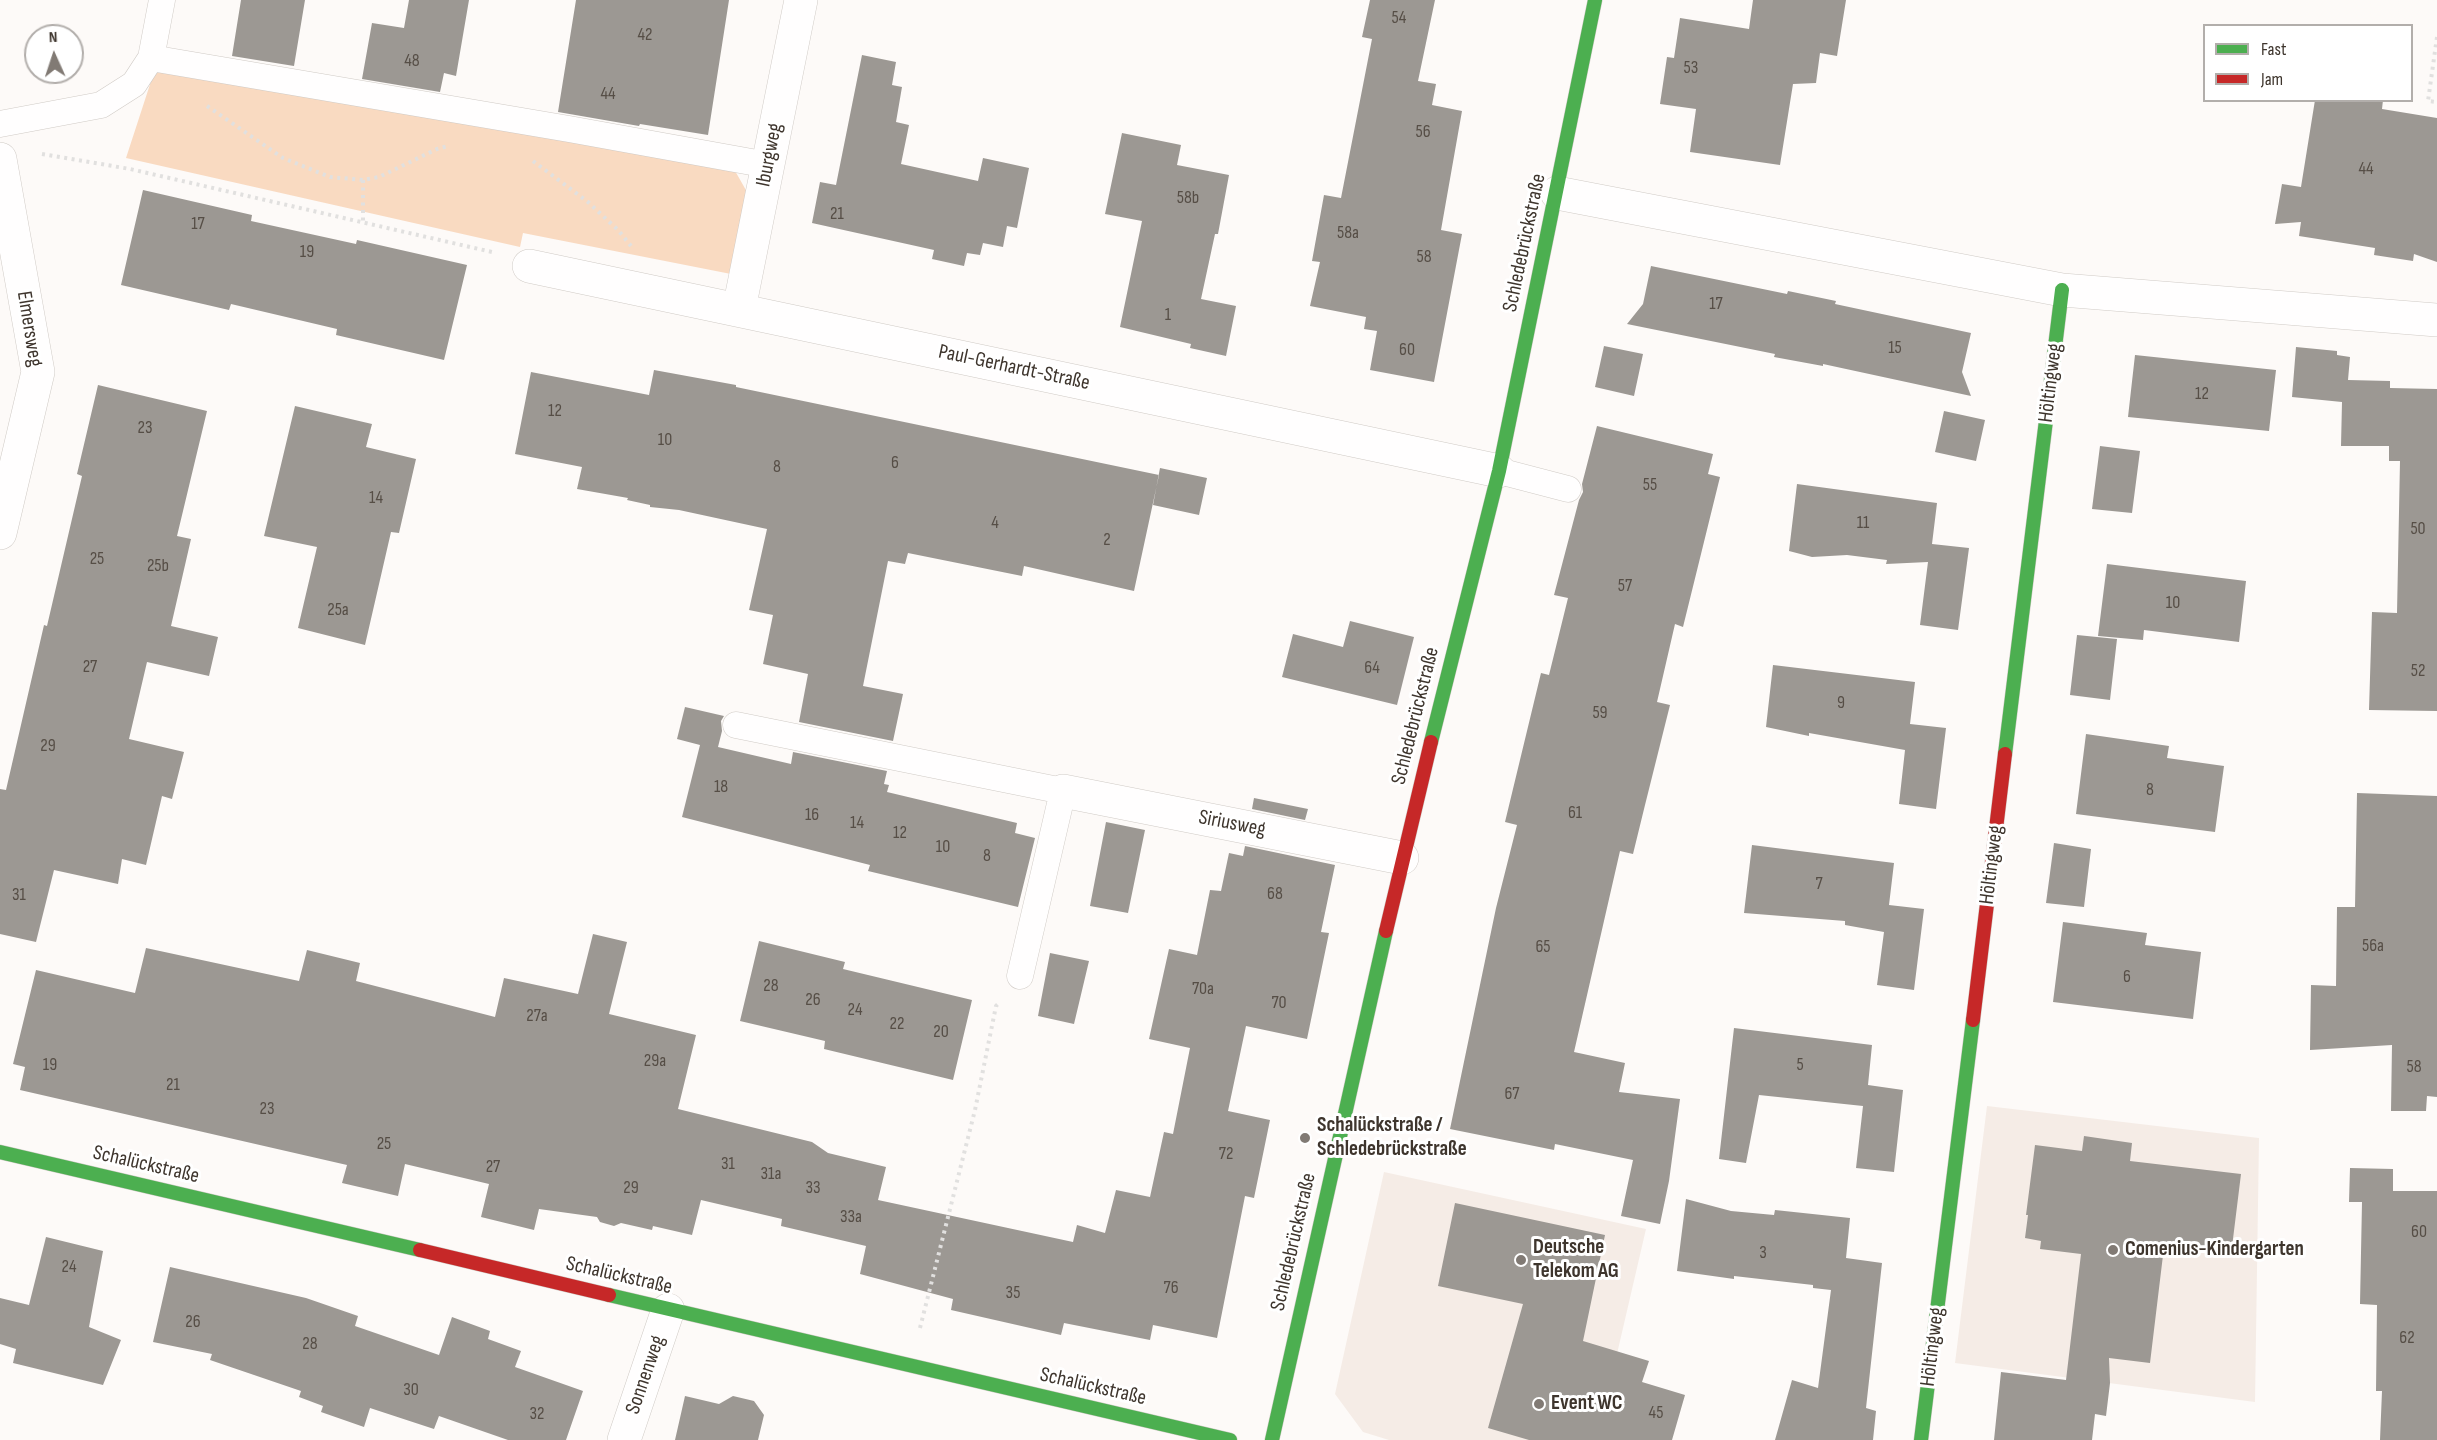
<!DOCTYPE html>
<html>
<head>
<meta charset="utf-8">
<style>
	body { margin:0 }
	#map { position:relative; width:2437px; height:1440px; overflow:hidden; background:#fdfaf8; font-family:"Sofia Sans Condensed",sans-serif }
	canvas { display:block }
	.legend { position:absolute; left:2203px; top:24px; width:210px; height:78px; box-sizing:border-box; background:#fff; border:2px solid #b2aeab; margin:0; padding:8px 10px; list-style:none; font-size:18px; color:#3e352d }
	.legend li { display:flex; align-items:center; gap:12px; height:30px }
	.legend b { width:30px; border:2px solid #b2aeab }
	.north { position:absolute; left:24px; top:24px; width:60px; height:60px; box-sizing:border-box; background:#fff; border:2px solid #b2aeab; border-radius:50%; rotate:357deg; font-size:16px; font-weight:700; line-height:24px; text-align:center; color:#3e352d }
	.north::after { content:''; display:block; margin:auto; width:21px; height:27px; background:#817a74; clip-path:polygon(50% 0,100% 100%,50% 72%,0 100%) }
</style>
</head>
<body>
<div id="map">
<canvas width="2437" height="1440"></canvas>
<ul class="legend">
<li><b style="height:8px;background:#4caf50"></b>Fast</li>
<li><b style="height:8px;background:#c62828"></b>Jam</li>
</ul>
<div class="north">N</div>
</div>
<script>
const g = document.querySelector('canvas').getContext('2d');
g.lineJoin = 'round';
function paint(path, color) { g.fillStyle = color; g.fill(path, 'evenodd'); }
const poly = rows => new Path2D(rows.map(r => 'M' + r).join(''));
function strokePath(path, color, width, dash) { g.strokeStyle = color; g.lineWidth = width; g.lineCap = dash ? 'butt' : 'round'; g.setLineDash(dash || []); g.stroke(path); }
function write(font, color, halo, rows, align = 'center') {
  g.font = font + ' "Sofia Sans Condensed",sans-serif'; g.lineWidth = 6; g.setLineDash([]); g.textBaseline = 'middle'; g.strokeStyle = halo; g.fillStyle = color; for (const [text, x, y, turn = 0] of rows) {
    g.save(); g.translate(x, y); g.rotate((+turn || 0) * Math.PI / 180); g.textAlign = isNaN(turn) ? turn : align; if (halo) g.strokeText(text, 0, 0); g.fillText(text, 0, 0); g.restore();
  }
}
paint(poly([
	[1987,1106,2259,1138,2255,1402,1955,1363],
	[1384,1172,1646,1229,1597,1440,1389,1440,1363,1432,1335,1394]
]), '#f5ece6');
paint(poly([
	[155,69,734,169,747,192,731,274,523,233,520,247,126,158]
]), '#f9dac1');
paint(poly([
	[241,0,305,0,294,66,232,56],
	[409,0,469,0,456,76,444,73,440,92,362,79,372,23,404,28],
	[576,0,729,0,708,135,640,124,639,126,558,112],
	[1370,0,1435,0,1418,81,1436,84,1432,105,1462,111,1441,230,1462,234,1434,382,1370,370,1377,331,1364,329,1366,317,1310,306,1320,262,1312,261,1324,195,1341,198,1372,39,1362,37],
	[1753,0,1846,0,1837,56,1820,53,1816,83,1793,84,1780,165,1690,152,1696,109,1660,104,1667,57,1674,58,1680,18,1749,29],
	[862,55,896,62,892,85,902,87,896,122,909,125,901,164,978,181,983,158,1029,168,1017,228,1007,226,1003,247,983,243,980,255,967,253,964,266,932,259,934,250,812,223,820,182,836,185],
	[2315,100,2383,100,2382,109,2437,118,2437,262,2414,254,2413,261,2374,255,2375,248,2299,236,2301,222,2275,224,2282,184,2301,187],
	[1122,133,1181,145,1177,165,1229,175,1218,234,1215,234,1201,299,1236,306,1226,356,1190,348,1191,344,1120,327,1142,221,1105,214],
	[143,190,252,215,251,221,356,244,357,240,467,265,444,360,336,335,337,329,231,304,229,310,121,285],
	[1651,266,1787,294,1788,291,1836,301,1835,304,1971,333,1962,372,1971,396,1823,364,1823,366,1774,357,1775,354,1627,324,1643,304],
	[1604,346,1643,354,1634,396,1595,387],
	[2296,347,2337,351,2337,355,2350,357,2348,380,2390,381,2390,388,2437,389,2437,711,2369,710,2372,612,2397,613,2400,461,2389,461,2389,446,2341,446,2342,402,2292,397],
	[2135,355,2276,370,2269,431,2128,417],
	[654,370,736,385,736,387,1159,475,1134,591,1024,566,1022,576,908,553,905,564,888,561,863,686,903,694,893,741,799,722,808,674,763,664,773,615,749,610,767,529,679,510,650,507,650,505,627,500,628,498,577,489,582,467,515,454,531,372,649,395],
	[98,385,207,411,177,536,191,539,171,626,218,637,209,676,147,662,129,739,184,752,172,799,162,796,146,865,122,859,118,884,54,870,36,942,0,934,0,789,6,790,44,625,47,626,82,476,77,474],
	[295,406,372,424,366,447,416,459,399,533,391,532,365,645,298,628,317,547,264,536],
	[1944,411,1985,420,1976,461,1935,452],
	[1597,426,1713,454,1708,474,1720,477,1683,627,1675,624,1657,702,1670,705,1645,805,1633,854,1620,851,1574,1052,1625,1063,1619,1092,1680,1099,1669,1181,1660,1224,1621,1216,1633,1160,1555,1144,1554,1150,1450,1129,1496,908,1517,825,1505,822,1541,673,1549,675,1568,598,1554,595,1579,500,1583,492,1582,484],
	[2100,446,2140,451,2132,513,2092,509],
	[1160,468,1207,478,1199,515,1153,505],
	[1797,484,1937,503,1932,544,1969,548,1958,630,1920,625,1928,562,1886,564,1887,560,1847,555,1812,557,1789,551],
	[2107,564,2246,581,2239,642,2144,630,2143,640,2098,636],
	[1350,621,1414,637,1397,705,1282,677,1293,634,1343,647],
	[2077,635,2117,639,2110,700,2070,695],
	[1773,665,1915,682,1910,724,1946,728,1936,809,1899,804,1905,750,1809,733,1809,736,1766,727],
	[685,707,724,716,721,721,722,731,718,747,791,764,793,752,887,771,884,784,889,785,887,792,1017,823,1015,833,1035,838,1018,907,868,871,870,865,682,817,700,745,677,739],
	[2086,734,2169,746,2167,758,2224,766,2215,832,2076,814],
	[2357,793,2437,796,2437,1097,2427,1096,2426,1111,2391,1111,2392,1045,2310,1050,2311,985,2336,986,2337,907,2355,907],
	[1254,798,1308,809,1305,820,1252,809],
	[1106,822,1145,830,1128,913,1090,906],
	[2054,843,2091,849,2084,907,2046,903],
	[1752,845,1894,863,1889,905,1924,909,1914,990,1877,985,1884,932,1845,925,1845,921,1744,913],
	[1245,846,1335,865,1321,932,1329,933,1307,1039,1246,1026,1228,1111,1270,1120,1254,1198,1245,1196,1217,1338,1153,1325,1150,1340,1064,1323,1061,1335,951,1310,953,1299,860,1274,866,1246,781,1226,782,1219,701,1200,692,1235,653,1226,652,1230,621,1223,614,1226,600,1222,597,1217,539,1209,534,1230,481,1217,489,1184,405,1164,398,1196,342,1183,347,1165,20,1090,25,1067,13,1064,36,970,135,993,146,948,299,981,307,950,360,963,356,981,495,1017,504,978,578,994,593,934,627,942,609,1014,696,1035,678,1109,812,1142,828,1153,886,1167,878,1200,1073,1242,1077,1225,1105,1233,1116,1190,1150,1197,1164,1132,1173,1134,1190,1048,1149,1039,1169,949,1197,955,1210,890,1221,891,1229,853,1243,856],
	[2063,922,2147,933,2145,945,2201,952,2193,1019,2053,1002],
	[759,941,845,962,843,969,972,1000,953,1080,824,1049,825,1041,740,1021],
	[1050,953,1089,961,1074,1024,1038,1016],
	[1734,1028,1872,1045,1868,1085,1903,1090,1894,1172,1856,1168,1863,1106,1759,1095,1746,1163,1719,1159],
	[2084,1136,2132,1143,2130,1161,2241,1174,2231,1255,2164,1247,2150,1363,2109,1358,2110,1383,2106,1416,2095,1414,2092,1440,1994,1440,2001,1372,2066,1380,2081,1254,2040,1249,2041,1241,2025,1238,2028,1215,2026,1215,2035,1145,2082,1151],
	[2350,1168,2393,1169,2393,1191,2437,1191,2437,1440,2380,1440,2382,1391,2376,1391,2377,1305,2360,1304,2362,1202,2349,1202],
	[1686,1199,1731,1211,1774,1215,1775,1210,1850,1218,1846,1258,1882,1263,1866,1408,1876,1411,1873,1440,1775,1440,1792,1380,1818,1388,1831,1290,1813,1288,1813,1285,1734,1276,1734,1279,1677,1271],
	[1455,1203,1605,1235,1583,1341,1649,1361,1642,1382,1685,1395,1672,1440,1529,1440,1488,1428,1523,1304,1438,1286],
	[46,1237,103,1251,89,1327,121,1340,103,1385,13,1363,16,1349,0,1344,0,1298,29,1305],
	[170,1267,306,1298,358,1316,355,1326,439,1355,452,1317,490,1331,488,1339,521,1351,515,1367,583,1391,566,1440,508,1440,439,1416,434,1429,370,1408,364,1427,321,1412,323,1406,299,1397,301,1391,210,1360,212,1354,153,1342],
	[685,1396,719,1404,733,1396,754,1401,764,1415,758,1440,675,1440]
]), '#9c9893');
const lane = poly([
	[151,58,569,129,768,165],
	[0,124,101,105,134,84,151,58,162,0],
	[1499,471,1568,489],
	[736,725,1063,791,1020,976]
]);
const street = poly([
	[0,159,38,372,0,533],
	[1557,193,2062,290,2437,320],
	[529,266,1499,471],
	[739,309,801,0],
	[1063,791,1402,858],
	[624,1440,668,1310]
]);
const fast = poly([
	[1431,742,1499,471,1595,0],
	[2005,754,2062,290],
	[0,1152,420,1250],
	[609,1295,1230,1440],
	[1272,1440,1386,931],
	[1921,1440,1973,1020]
]);
const jam = poly([
	[1386,931,1431,742],
	[1973,1020,2005,754],
	[420,1250,609,1295]
]);
strokePath(lane, '#d0cbc6', 27);
strokePath(street, '#d0cbc6', 34);
strokePath(fast, '#d0cbc6', 15);
strokePath(jam, '#d0cbc6', 15);
strokePath(poly([
	[2437,37,2428,101,2437,102],
	[207,106,283,158,330,177,363,180,379,177,437,149,448,146],
	[42,154,130,169,492,252],
	[533,161,588,202,618,230,631,246],
	[363,180,363,222],
	[920,1328,975,1110,996,1006,999,1003]
]), '#e1e0df', 4, [3, 4.5]);
strokePath(lane, '#fffefe', 26);
strokePath(street, '#fffefe', 33);
strokePath(fast, '#4caf50', 14);
strokePath(jam, '#c62828', 14);
for (const [x, y, r, color] of [
	[1305,1138,6,"#817a74"],
	[2113,1250,6,"#817a74"],
	[1521,1260,6,"#817a74"],
	[1539,1404,6,"#817a74"]
]) { const dot = new Path2D(); dot.arc(x, y, r, 0, 2 * Math.PI); g.fillStyle = color; g.fill(dot); strokePath(dot, '#fff', 2); }
write('18px', '#564e46', null, [
	["54",1399,18],
	["42",645,35],
	["48",412,61],
	["53",1691,68],
	["44",608,94],
	["56",1423,132],
	["44",2366,169],
	["58b",1188,198],
	["21",837,214],
	["17",198,224],
	["58a",1348,233],
	["19",307,252],
	["58",1424,257],
	["17",1716,304],
	["1",1168,315],
	["15",1895,348],
	["60",1407,350],
	["12",2202,394],
	["12",555,411],
	["23",145,428],
	["10",665,440],
	["6",895,463],
	["8",777,467],
	["55",1650,485],
	["14",376,498],
	["4",995,523],
	["11",1863,523],
	["50",2418,529],
	["2",1107,540],
	["25",97,559],
	["25b",158,566],
	["57",1625,586],
	["10",2173,603],
	["25a",338,610],
	["27",90,667],
	["64",1372,668],
	["52",2418,671],
	["9",1841,703],
	["59",1600,713],
	["29",48,746],
	["18",721,787],
	["8",2150,790],
	["61",1575,813],
	["16",812,815],
	["14",857,823],
	["12",900,833],
	["10",943,847],
	["8",987,856],
	["7",1819,884],
	["68",1275,894],
	["31",19,895],
	["56a",2373,946],
	["65",1543,947],
	["6",2127,977],
	["28",771,986],
	["70a",1203,989],
	["26",813,1000],
	["70",1279,1003],
	["24",855,1010],
	["27a",537,1016],
	["22",897,1024],
	["20",941,1032],
	["29a",655,1061],
	["19",50,1065],
	["5",1800,1065],
	["58",2414,1067],
	["21",173,1085],
	["67",1512,1094],
	["23",267,1109],
	["25",384,1144],
	["72",1226,1154],
	["31",728,1164],
	["27",493,1167],
	["31a",771,1174],
	["29",631,1188],
	["33",813,1188],
	["33a",851,1217],
	["60",2419,1232],
	["3",1763,1253],
	["24",69,1267],
	["76",1171,1288],
	["35",1013,1293],
	["26",193,1322],
	["62",2407,1338],
	["28",310,1344],
	["30",411,1390],
	["45",1656,1413],
	["32",537,1414]
]);
write('21px', '#3e352d', '#fff', [
	["Iburgweg",770,155,-79],
	["Schledebrückstraße",1525,243,-78],
	["Elmersweg",29,329,81],
	["Paul-Gerhardt-Straße",1014,368,12],
	["Höltingweg",2051,383,-83],
	["Schledebrückstraße",1416,716,-76],
	["Siriusweg",1232,824,11],
	["Höltingweg",1992,865,-83],
	["Schalückstraße",146,1165,13],
	["Schledebrückstraße",1294,1242,-77],
	["Schalückstraße",619,1276,13],
	["Höltingweg",1933,1347,-83],
	["Sonnenweg",646,1375,-71],
	["Schalückstraße",1093,1387,13]
]);
write('bold 21px', '#3e352d', '#fff', [
	["Schalückstraße /",1317,1126],
	["Schledebrückstraße",1317,1150],
	["Deutsche",1533,1248],
	["Telekom AG",1533,1272],
	["Comenius-Kindergarten",2125,1250],
	["Event WC",1551,1404]
], 'left');
</script>
</body>
</html>
